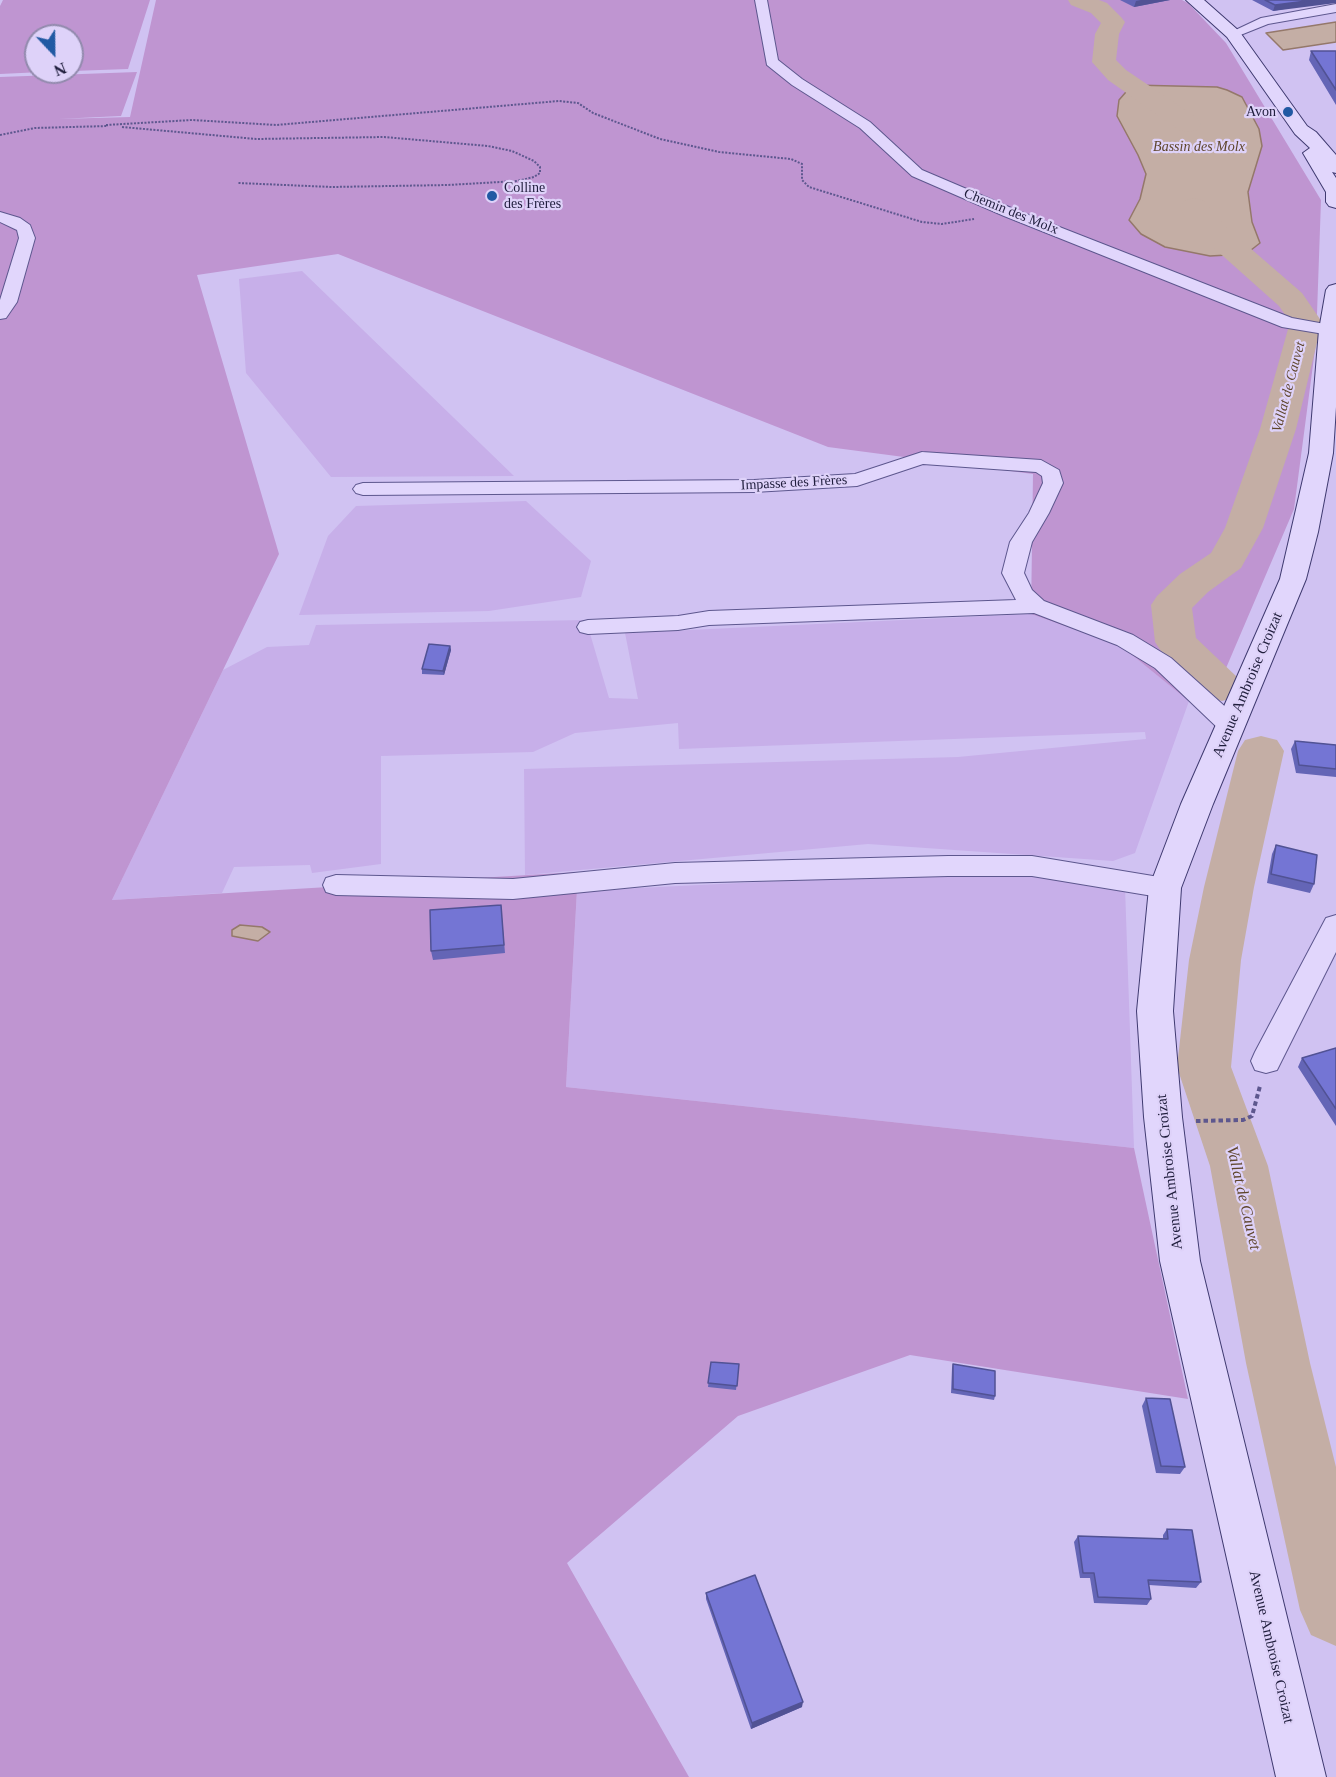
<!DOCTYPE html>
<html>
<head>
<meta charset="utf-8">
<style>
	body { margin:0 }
	#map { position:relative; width:1336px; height:1777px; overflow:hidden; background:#d0c2f2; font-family:Georgia,serif }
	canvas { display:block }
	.north { position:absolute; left:24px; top:24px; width:60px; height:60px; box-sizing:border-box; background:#ded2f9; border:2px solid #928aad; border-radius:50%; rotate:158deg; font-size:16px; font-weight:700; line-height:24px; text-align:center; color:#1f1d3c }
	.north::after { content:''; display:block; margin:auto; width:21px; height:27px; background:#2159a3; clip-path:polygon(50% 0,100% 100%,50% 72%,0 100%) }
</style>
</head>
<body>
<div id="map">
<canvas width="1336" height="1777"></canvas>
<div class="north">N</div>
</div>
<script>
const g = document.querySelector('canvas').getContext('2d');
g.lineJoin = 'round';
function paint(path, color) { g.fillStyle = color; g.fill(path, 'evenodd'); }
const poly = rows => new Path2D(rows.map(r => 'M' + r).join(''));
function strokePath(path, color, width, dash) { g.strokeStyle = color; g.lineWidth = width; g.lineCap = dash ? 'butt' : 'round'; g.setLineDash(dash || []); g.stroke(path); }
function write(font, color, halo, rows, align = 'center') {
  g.font = font + ' Georgia,serif'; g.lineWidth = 4.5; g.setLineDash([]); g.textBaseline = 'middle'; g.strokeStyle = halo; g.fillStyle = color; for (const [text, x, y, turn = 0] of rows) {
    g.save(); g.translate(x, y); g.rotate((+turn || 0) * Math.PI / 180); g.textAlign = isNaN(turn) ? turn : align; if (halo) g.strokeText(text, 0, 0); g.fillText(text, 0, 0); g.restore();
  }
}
paint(poly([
	[302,271,514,476,331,477,246,373,239,279],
	[526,501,591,561,581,597,489,611,299,615,328,536,356,506],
	[1031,614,1121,646,1189,701,1135,853,1113,861,868,844,525,875,524,769,958,757,1146,739,1145,732,679,749,678,723,575,733,533,752,381,756,381,864,312,873,310,865,234,867,222,893,112,900,223,670,267,647,309,645,316,625,586,620,609,698,638,699,625,633],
	[1026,869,1125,887,1134,1148,566,1087,577,891]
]), '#c7afe9');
paint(poly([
	[3,0,150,0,128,69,72,71,72,36,36,36,36,72,42,72,0,74,0,6],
	[156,0,1182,0,1188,3,1226,43,1321,200,1316,342,1294,509,1206,715,1121,646,1031,614,1033,474,828,447,338,254,197,275,279,554,112,900,578,872,566,1087,1134,1148,1188,1399,910,1355,738,1416,567,1563,689,1777,0,1777,0,77,137,72,121,116,58,119,130,117]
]), '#bf95d1');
const water = poly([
	[1336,22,1336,42,1283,50,1266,33,1336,22],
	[1132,85,1217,87,1227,90,1242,97,1259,129,1262,146,1248,192,1252,222,1260,243,1246,254,1210,256,1165,247,1141,234,1129,220,1140,199,1146,174,1138,155,1117,116,1119,100,1132,85],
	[240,925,262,927,270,932,258,941,232,936,232,930,240,925]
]);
paint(water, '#c4aea5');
strokePath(water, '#94786a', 1.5);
paint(poly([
	[1068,0,1099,0,1107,3,1121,17,1125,22,1119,34,1116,60,1126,70,1197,118,1201,124,1197,130,1188,132,1179,130,1108,80,1092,62,1095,34,1101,23,1091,13,1071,5,1068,0],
	[1194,198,1204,201,1227,228,1302,293,1322,322,1296,429,1263,528,1241,568,1208,592,1192,608,1196,638,1237,677,1244,687,1237,697,1222,701,1207,697,1161,651,1155,642,1151,605,1157,596,1180,574,1211,553,1225,528,1260,429,1290,322,1279,306,1205,240,1185,217,1180,207,1184,201,1194,198],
	[1261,736,1277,740,1284,751,1254,887,1241,960,1231,1067,1268,1166,1310,1363,1336,1467,1336,1646,1311,1635,1300,1610,1246,1363,1210,1166,1177,1067,1189,960,1204,887,1238,751,1245,740,1261,736]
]), '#c4aea5');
const street = poly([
	[755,0,767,0,778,60,802,79,870,122,922,170,1016,210,1292,318,1336,326,1336,336,1282,327,1004,216,912,176,860,128,792,85,767,65,755,0],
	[1336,4,1336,12,1268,24,1233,38,1227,34,1261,18,1336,4],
	[0,212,20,218,30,225,35,238,17,302,6,318,0,319,0,300,19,238,17,230,0,222,0,212],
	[922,452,1041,460,1059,470,1063,483,1049,513,1032,542,1024,573,1032,590,1044,601,1133,635,1171,658,1240,720,1243,726,1240,732,1231,734,1222,732,1155,668,1117,645,1034,613,709,625,678,630,588,634,580,632,577,627,580,622,588,620,678,616,709,611,1016,600,1002,573,1010,542,1029,513,1043,483,1042,476,1036,472,923,464,857,486,754,492,363,495,356,493,353,489,356,485,363,483,754,480,855,474,922,452],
	[948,856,1032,856,1165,878,1175,881,1178,888,1175,895,1165,898,1032,876,948,876,675,883,513,899,336,895,326,892,323,885,326,878,336,875,513,879,675,863,948,856],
	[1336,915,1336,952,1277,1070,1266,1073,1255,1070,1251,1061,1255,1052,1326,918,1336,915]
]);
const secondary = poly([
	[1186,0,1204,0,1239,31,1307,126,1316,132,1336,155,1336,173,1332,172,1336,178,1336,208,1329,206,1326,202,1326,192,1303,153,1310,148,1295,134,1227,37,1186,0],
	[1336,284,1336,407,1333,453,1318,532,1306,579,1213,804,1181,888,1173,1011,1182,1117,1200,1261,1326,1777,1276,1777,1160,1261,1144,1117,1137,1011,1149,888,1181,804,1280,579,1309,453,1319,330,1326,290,1329,286,1336,284]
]);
strokePath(street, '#5d578e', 2);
strokePath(secondary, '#3f3a70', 2);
strokePath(poly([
	[106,125,192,120,276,125,559,101,578,103,593,113,660,139,719,152,791,159,802,164,802,180,809,187,922,222,942,224,974,219],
	[122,127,256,139,384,137,488,146,512,151,534,161,540,167,540,173,534,177,517,181,448,185,332,187,238,183],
	[0,135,35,128,108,126]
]), '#5d578e', 2, [2, 1.5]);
strokePath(poly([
	[1196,1121,1243,1120,1252,1116,1260,1086]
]), '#5d578e', 4, [4.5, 3]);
paint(street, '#e1d6fc');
paint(secondary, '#e1d6fc');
paint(poly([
	[1120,0,1170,0,1134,7],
	[1252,0,1336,0,1273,11],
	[1311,51,1336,51,1336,105,1309,60],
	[450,646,451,650,444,675,422,674,422,669],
	[1295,741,1336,745,1336,777,1296,773,1291,749],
	[1276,845,1314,884,1310,893,1267,883,1272,854],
	[501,905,505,953,433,960,431,951],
	[1336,1048,1336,1126,1298,1067,1302,1058],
	[711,1362,739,1364,736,1390,708,1387],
	[953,1364,995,1396,994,1400,951,1393,952,1368],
	[1146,1398,1185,1467,1180,1474,1156,1473,1142,1406],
	[1167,1529,1201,1582,1196,1588,1149,1585,1151,1599,1147,1605,1094,1603,1090,1578,1080,1578,1074,1542,1078,1536,1163,1539,1163,1535],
	[706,1593,802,1707,751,1729,706,1599]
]), '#6465b6');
paint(poly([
	[1141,0,1170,0,1134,7,1136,1],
	[1314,0,1336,0,1336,3,1273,11,1275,5],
	[450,646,451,650,444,675,443,671],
	[803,1702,802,1707,751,1729,752,1723]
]), '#515294');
const building = poly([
	[1265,0,1314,0,1275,5,1265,0],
	[1311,51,1336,51,1336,90,1311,51],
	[429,644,450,646,443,671,422,669,429,644],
	[1295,741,1336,745,1336,769,1299,765,1295,741],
	[1276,845,1317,855,1314,884,1271,874,1276,845],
	[501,905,504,945,431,951,430,910,501,905],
	[1336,1048,1336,1109,1302,1058,1336,1048],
	[711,1362,739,1364,737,1386,708,1383,711,1362],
	[953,1364,995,1371,995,1396,953,1389,953,1364],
	[1146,1398,1170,1399,1185,1467,1161,1466,1146,1398],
	[1167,1529,1192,1530,1201,1582,1148,1580,1151,1599,1098,1597,1094,1573,1083,1573,1078,1536,1168,1539,1167,1529],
	[755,1575,803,1702,752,1723,706,1593,755,1575]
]);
paint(building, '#7475d4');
strokePath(building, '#515294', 1.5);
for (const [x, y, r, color] of [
	[1288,112,6,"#2159a3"],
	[492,196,6,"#2159a3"]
]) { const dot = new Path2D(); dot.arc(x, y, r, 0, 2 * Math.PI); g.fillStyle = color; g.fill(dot); strokePath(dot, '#ded2f9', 2); }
write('14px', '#1f1d3c', '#ded2f9', [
	["Avon",1276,112],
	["Colline",504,188,"left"],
	["des Frères",504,204,"left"]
], 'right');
write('italic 14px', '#5e452b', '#ded2f9', [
	["Bassin des Molx",1199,147],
	["Vallat de Cauvet",1289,387,-75]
]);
write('14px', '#1f1d3c', '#ded2f9', [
	["Chemin des Molx",1011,212,22],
	["Impasse des Frères",794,483,-3]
]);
write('15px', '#1f1d3c', '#ded2f9', [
	["Avenue Ambroise Croizat",1248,685,-67],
	["Avenue Ambroise Croizat",1170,1172,-96],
	["Avenue Ambroise Croizat",1271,1647,77]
]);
write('italic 16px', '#5e452b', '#ded2f9', [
	["Vallat de Cauvet",1243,1198,77]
]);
</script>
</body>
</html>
